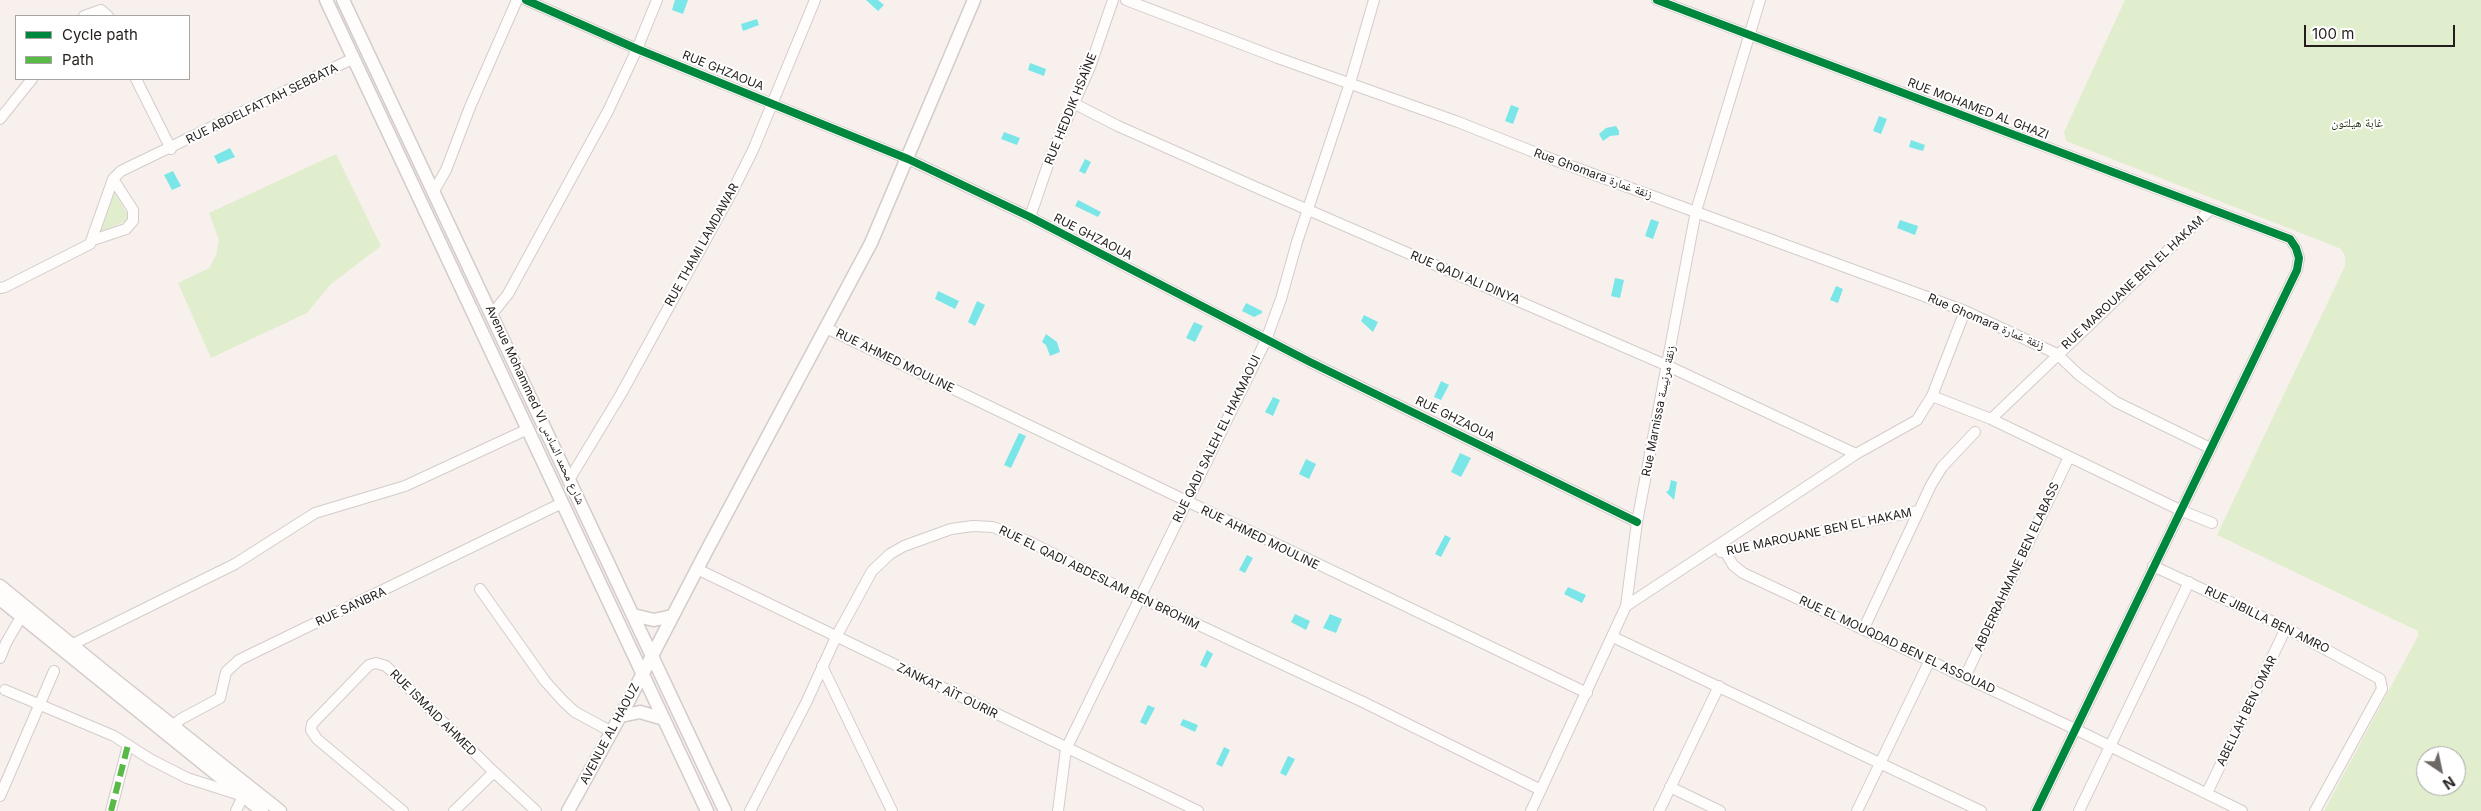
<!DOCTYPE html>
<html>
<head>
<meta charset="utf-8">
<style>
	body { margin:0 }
	#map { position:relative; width:2481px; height:811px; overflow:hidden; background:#f8f0ed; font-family:Inter,sans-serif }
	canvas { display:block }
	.legend { position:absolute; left:15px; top:15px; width:175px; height:65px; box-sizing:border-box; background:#fff; border:1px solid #a7a5a4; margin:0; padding:6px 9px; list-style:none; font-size:15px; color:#231e1c }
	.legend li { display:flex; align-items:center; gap:10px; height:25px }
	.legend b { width:25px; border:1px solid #a7a5a4 }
	.north { position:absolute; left:2416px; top:746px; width:50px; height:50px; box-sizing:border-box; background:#fff; border:1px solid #a7a5a4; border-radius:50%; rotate:146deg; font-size:14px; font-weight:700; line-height:20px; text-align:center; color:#231e1c }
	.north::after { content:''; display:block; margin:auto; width:18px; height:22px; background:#6e6865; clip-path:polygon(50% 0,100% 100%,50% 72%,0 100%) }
	.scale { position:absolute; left:2304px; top:25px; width:151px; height:22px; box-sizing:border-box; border:2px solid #231e1c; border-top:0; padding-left:6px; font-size:15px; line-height:18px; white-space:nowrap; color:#231e1c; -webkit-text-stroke:4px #fff; paint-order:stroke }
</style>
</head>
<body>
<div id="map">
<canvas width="2481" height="811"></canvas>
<ul class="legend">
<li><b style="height:6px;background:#00873e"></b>Cycle path</li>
<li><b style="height:6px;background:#58b947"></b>Path</li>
</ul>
<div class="north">N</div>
<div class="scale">100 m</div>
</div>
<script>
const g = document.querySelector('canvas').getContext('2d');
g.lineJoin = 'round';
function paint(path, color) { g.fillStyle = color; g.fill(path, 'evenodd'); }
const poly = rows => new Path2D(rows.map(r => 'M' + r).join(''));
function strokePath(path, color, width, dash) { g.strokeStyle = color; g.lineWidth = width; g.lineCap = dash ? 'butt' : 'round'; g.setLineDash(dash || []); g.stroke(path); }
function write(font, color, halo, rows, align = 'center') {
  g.font = font + ' Inter,"Noto Naskh Arabic",sans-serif'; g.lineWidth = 4; g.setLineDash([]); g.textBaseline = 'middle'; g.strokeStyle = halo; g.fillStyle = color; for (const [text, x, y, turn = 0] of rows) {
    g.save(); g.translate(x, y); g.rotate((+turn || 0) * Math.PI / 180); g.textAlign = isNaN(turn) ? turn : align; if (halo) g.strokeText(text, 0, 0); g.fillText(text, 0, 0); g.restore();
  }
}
paint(poly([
	[2125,0,2481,0,2481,811,2324,811,2418,636,2418,631,2217,535,2345,266,2345,256,2341,249,2334,246,2066,141,2064,132],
	[2426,756,2456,756,2456,786,2426,786],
	[336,154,381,246,331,284,307,313,211,358,178,283,209,268,216,255,219,240,209,213],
	[114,191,130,219,100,233]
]), '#e1eecd');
paint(poly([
	[675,0,688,0,683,14,672,10],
	[866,0,878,0,884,5,878,11],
	[757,19,759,25,743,31,741,24],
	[1030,63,1046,69,1044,76,1028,70],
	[1511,105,1519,108,1513,124,1505,121],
	[1879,116,1887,119,1881,134,1873,131],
	[1616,126,1619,131,1619,135,1610,136,1603,141,1599,134,1606,128],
	[1004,132,1020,138,1017,145,1001,139],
	[1911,140,1925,145,1923,151,1909,147],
	[230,148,235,157,218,164,214,156],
	[1085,159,1091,162,1085,174,1079,171],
	[173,171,181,186,172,190,164,175],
	[1078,200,1101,212,1098,217,1075,206],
	[1651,219,1659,222,1653,239,1645,236],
	[1900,220,1918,226,1915,235,1897,228],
	[1615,278,1624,280,1620,298,1611,296],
	[1836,286,1843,289,1838,303,1830,300],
	[938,291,959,301,955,309,935,299],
	[977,301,985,305,975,326,968,322],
	[1246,303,1262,311,1262,313,1254,317,1242,311],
	[1364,315,1378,322,1373,332,1361,321],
	[1194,322,1203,326,1195,342,1186,338],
	[1046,334,1057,342,1060,352,1050,356,1046,345,1042,342],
	[1441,381,1449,385,1441,400,1434,397],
	[1273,397,1280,400,1273,416,1265,412],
	[1019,433,1026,436,1011,468,1004,465],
	[1460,453,1471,458,1461,477,1451,472],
	[1306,459,1316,464,1309,479,1299,474],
	[1671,480,1677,482,1674,500,1666,492,1669,490],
	[1445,535,1451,538,1441,557,1435,554],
	[1247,555,1253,558,1245,573,1239,570],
	[1568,587,1586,595,1582,603,1564,594],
	[1295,614,1310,621,1306,630,1291,622],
	[1330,614,1342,619,1336,633,1323,628],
	[1207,650,1213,654,1206,668,1200,665],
	[1148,705,1155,708,1146,725,1140,722],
	[1183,719,1198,725,1195,732,1180,725],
	[1224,747,1230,750,1222,767,1216,764],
	[1288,756,1295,759,1286,776,1280,773]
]), '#7ae6e8');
const minor = poly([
	[526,0,637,49,908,159,1030,217,1310,362,1637,522],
	[1126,0,1278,58,1458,122,1549,158,1965,311,2057,354,2079,375,2116,402,2210,448],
	[1657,0,2290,239,2296,248,2299,258,2297,270,2036,811],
	[84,16,101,10,108,16],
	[136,79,171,149],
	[1073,103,1118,126,1253,186,1668,366,1856,454],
	[0,119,32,79],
	[434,191,446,170,470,107,517,0],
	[1030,217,1052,153,1090,67,1113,0],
	[93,240,126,229,133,221,133,210,113,179],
	[0,288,5,287,90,244,113,179,121,171,354,58],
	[492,314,508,294,608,111,637,49,657,0],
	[826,328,1587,693],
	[1932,396,1991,419,2180,510,2212,523],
	[1991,419,2210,210],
	[569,480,621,394,733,190,753,150,815,0],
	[1721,552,1918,511],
	[1726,553,1733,565,1743,573,2075,729,2242,811],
	[2153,566,2286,628,2380,679,2382,689,2315,811],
	[697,569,1198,811],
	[480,589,545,681,563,701,575,712,612,732],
	[1626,606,1856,454,1917,420,1932,396,1965,311],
	[1864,628,1931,485,1942,467,1975,432],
	[1613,637,1981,811],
	[67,647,235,564,315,513,405,486,528,429],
	[0,658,6,643,25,610],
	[822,666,892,811],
	[1965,677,2069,457],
	[5,690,114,736,150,759,187,778,240,795],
	[167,730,181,719,220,698,226,672,239,660,562,503],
	[1670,787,1720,811],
	[2207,793,2286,628],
	[0,796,54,671],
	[111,811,128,745],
	[236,811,246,789],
	[403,811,317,739,311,730,312,724,369,665,376,663,386,666,494,772,536,811],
	[454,811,494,772],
	[750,811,806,703,836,637,872,571,890,554,904,546,951,529,973,526,993,527,1030,542,1139,597,1363,702,1541,790],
	[1058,811,1066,749,1266,340,1281,299,1297,242,1350,83,1374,0],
	[1531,811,1626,606,1637,522,1696,211,1760,0],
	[1659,811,1719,686],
	[1857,811,1930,660],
	[2079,811,2189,582]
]);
const major = poly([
	[326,0,707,811],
	[343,0,725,811],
	[0,586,105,672,280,811],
	[0,599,262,811],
	[633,615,654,620,672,616],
	[621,716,640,712,664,719],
	[568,811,628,702,707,550,871,243,974,0]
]);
strokePath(minor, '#d3ccca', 12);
strokePath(major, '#d3ccca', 15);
strokePath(minor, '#fefdfc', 10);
strokePath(major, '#fefdfc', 12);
strokePath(poly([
	[111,811,128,745]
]), '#58b947', 6, [12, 6]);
strokePath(poly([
	[526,0,637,49,908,159,1030,217,1310,362,1637,522],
	[1657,0,2290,239,2296,248,2299,258,2297,270,2036,811]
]), '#00873e', 8);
write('12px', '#231e1c', '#fff', [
	["RUE GHZAOUA",723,71,22],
	["RUE ABDELFATTAH SEBBATA",262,104,-26],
	["RUE HEDDIK HSAÏNE",1071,109,-68],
	["RUE MOHAMED AL GHAZI",1978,109,21],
	["Rue Ghomara زنقة غمارة",1593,174,20],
	["RUE GHZAOUA",1093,237,27],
	["RUE THAMI LAMDAWAR",702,245,-61],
	["RUE QADI ALI DINYA",1465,278,23],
	["RUE MAROUANE BEN EL HAKAM",2133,283,-43],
	["Rue Ghomara زنقة غمارة",1986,322,23],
	["RUE AHMED MOULINE",895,361,26],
	["Avenue Mohammed VI شارع محمد السادس",535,405,65],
	["Rue Marnissa زنقة مرنيسة",1659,411,-79],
	["RUE GHZAOUA",1455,419,26],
	["RUE QADI SALEH EL HAKMAOUI",1217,439,-64],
	["RUE MAROUANE BEN EL HAKAM",1819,532,-12],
	["RUE AHMED MOULINE",1260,538,26],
	["ABDERRAHMANE BEN ELABASS",2017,567,-65],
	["RUE EL QADI ABDESLAM BEN BROHIM",1099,578,26],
	["RUE SANBRA",351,607,-25],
	["RUE JIBILLA BEN AMRO",2267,620,26],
	["RUE EL MOUQDAD BEN EL ASSOUAD",1897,645,25],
	["ZANKAT AÏT OURIR",947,691,26],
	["ABELLAH BEN OMAR",2247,711,-64],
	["RUE ISMAID AHMED",433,713,45],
	["AVENUE AL HAOUZ",610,734,-62]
]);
write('12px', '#1f300b', '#fff', [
	["غابة هيلتون",2357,123]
]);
</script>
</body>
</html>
